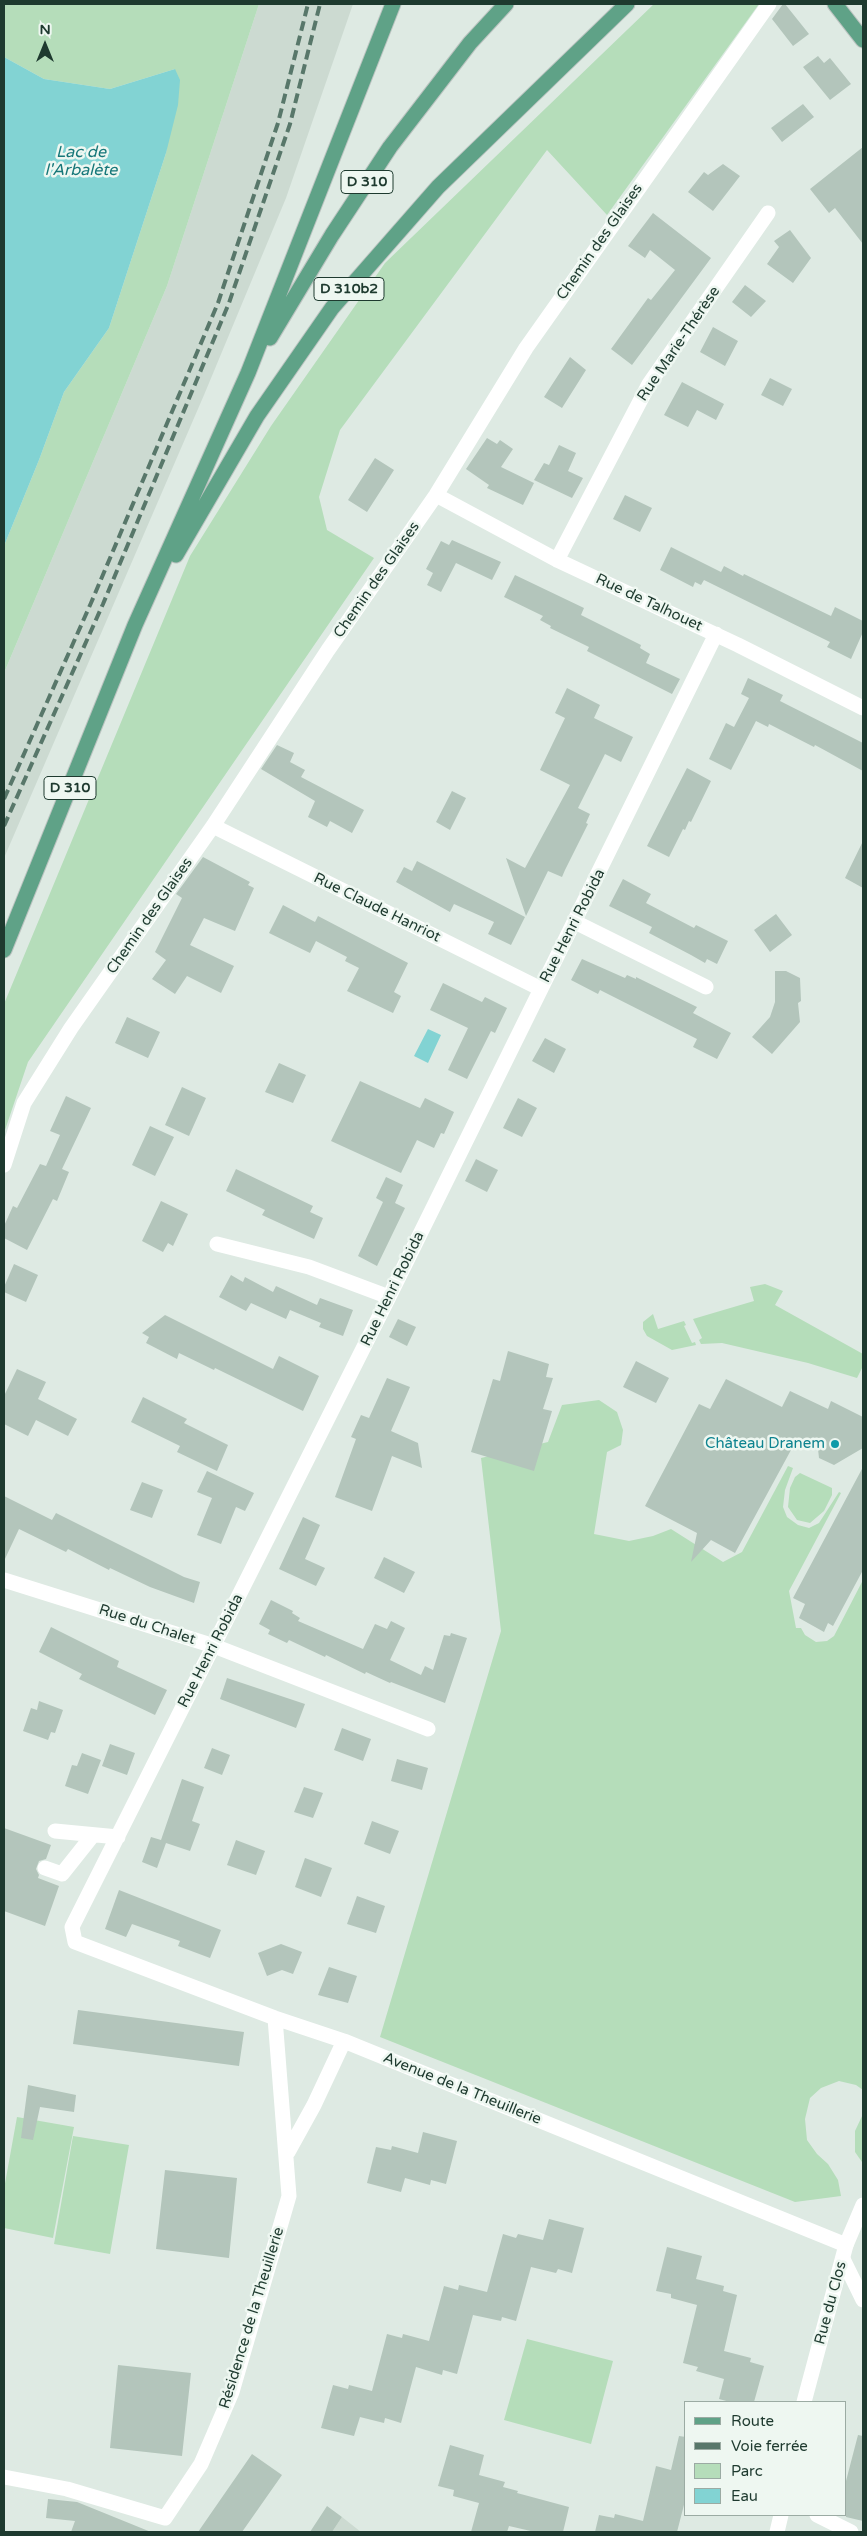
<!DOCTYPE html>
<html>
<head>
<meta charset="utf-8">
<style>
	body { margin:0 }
	#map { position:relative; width:867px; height:2536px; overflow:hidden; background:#deeae3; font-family:"Varela Round",sans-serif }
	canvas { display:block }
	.frame { position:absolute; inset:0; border:5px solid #1e3a2f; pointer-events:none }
	.legend { position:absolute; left:684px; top:2401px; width:162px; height:115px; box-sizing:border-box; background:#eef7f1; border:1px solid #9baba3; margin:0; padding:6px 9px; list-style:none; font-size:15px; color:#1e3a2f }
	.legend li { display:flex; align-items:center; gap:10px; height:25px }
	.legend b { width:25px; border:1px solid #9baba3 }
	.north { position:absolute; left:20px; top:20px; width:50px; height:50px; -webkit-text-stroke:4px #eef7f1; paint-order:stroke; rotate:0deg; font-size:14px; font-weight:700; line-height:20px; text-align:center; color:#1e3a2f }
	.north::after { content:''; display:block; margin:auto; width:18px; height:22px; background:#1e3a2f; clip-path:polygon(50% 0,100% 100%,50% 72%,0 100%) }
</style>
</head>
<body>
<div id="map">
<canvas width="867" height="2536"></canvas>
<div class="frame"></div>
<ul class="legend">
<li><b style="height:6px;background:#5fa287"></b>Route</li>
<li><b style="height:6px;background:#58776a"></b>Voie ferrée</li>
<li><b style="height:14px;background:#b5ddba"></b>Parc</li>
<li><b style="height:14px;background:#82d3d3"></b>Eau</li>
</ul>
<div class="north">N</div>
</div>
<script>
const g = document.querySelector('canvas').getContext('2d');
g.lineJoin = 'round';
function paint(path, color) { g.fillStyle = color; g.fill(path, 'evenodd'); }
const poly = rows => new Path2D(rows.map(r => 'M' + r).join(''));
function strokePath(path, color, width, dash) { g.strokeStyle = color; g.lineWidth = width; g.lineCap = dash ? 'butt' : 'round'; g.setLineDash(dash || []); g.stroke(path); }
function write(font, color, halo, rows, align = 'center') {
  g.font = font + ' "Varela Round",sans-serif'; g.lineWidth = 5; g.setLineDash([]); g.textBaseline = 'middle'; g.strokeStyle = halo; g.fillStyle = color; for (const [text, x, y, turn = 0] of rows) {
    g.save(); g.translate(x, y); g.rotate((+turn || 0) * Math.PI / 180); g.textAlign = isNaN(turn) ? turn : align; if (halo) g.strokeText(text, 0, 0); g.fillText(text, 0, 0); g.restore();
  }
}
paint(poly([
	[259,4,353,4,286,198,204,395,4,858,4,673,167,286],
	[342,2517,361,2532,332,2532]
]), '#ccdad1');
paint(poly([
	[4,4,259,4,167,286,4,673,4,546,39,460,64,392,109,328,166,153,175,69,110,89,44,79,4,57],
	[654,4,759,4,607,215,547,150,340,430,319,497,327,530,374,558,28,1062,4,1133,4,1004,190,556,271,426,385,263],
	[765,1284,783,1291,775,1305,863,1354,863,1366,857,1378,808,1363,722,1343,701,1344,699,1340,702,1338,693,1319,754,1301,750,1287],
	[653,1314,658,1329,684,1321,686,1325,684,1326,692,1343,695,1342,696,1345,672,1350,647,1336,643,1329,643,1322],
	[599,1400,617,1412,623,1430,621,1445,607,1452,594,1534,629,1541,653,1536,671,1529,723,1562,742,1552,788,1466,793,1468,785,1490,783,1507,787,1517,798,1525,809,1528,819,1523,839,1492,841,1493,789,1591,796,1628,801,1628,805,1635,816,1642,827,1641,834,1636,863,1580,863,2090,856,2085,839,2081,821,2088,810,2098,805,2119,807,2140,817,2154,828,2164,838,2180,841,2196,795,2202,380,2037,501,1631,481,1458,548,1442,562,1405],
	[800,1473,832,1488,832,1495,824,1511,810,1523,797,1520,788,1507,790,1488,795,1477],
	[863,2114,863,2160,862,2162,855,2152,855,2131],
	[17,2117,74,2127,53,2238,4,2228,4,2189],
	[73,2136,129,2145,110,2254,54,2244],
	[527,2339,613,2361,591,2444,504,2420]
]), '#b5ddba');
paint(poly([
	[4,57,44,79,110,89,175,69,180,80,178,105,166,153,109,328,64,392,39,460,4,546],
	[428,1029,441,1035,428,1063,414,1056]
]), '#82d3d3');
paint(poly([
	[783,4,785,4,809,34,793,46,772,19],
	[818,56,824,63,830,58,851,84,830,100,803,67],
	[803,104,814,117,782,142,771,128],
	[863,147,863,244,835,208,829,213,810,189],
	[723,164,740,176,713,211,688,192,704,172,708,175],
	[653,213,711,258,632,365,611,349,648,298,651,300,675,270,650,250,645,258,628,246],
	[790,230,811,258,793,283,767,264,779,247,774,241],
	[745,285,766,301,751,317,732,302],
	[713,327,738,341,725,366,700,352],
	[570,357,586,370,562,408,544,397],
	[770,378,792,389,783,406,761,395],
	[682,382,724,404,716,420,697,410,688,427,664,415],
	[487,438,497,444,500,440,513,449,501,467,534,483,523,505,487,488,489,485,466,469],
	[559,445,576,453,568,471,583,478,572,498,534,480,544,463,549,465],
	[375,458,394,470,367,512,348,500],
	[625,495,652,508,640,532,613,519],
	[452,540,501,562,492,580,456,563,441,592,427,585,433,573,426,569,441,541,449,545],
	[671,547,721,572,724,566,743,576,744,574,831,616,835,607,863,621,863,632,851,659,827,647,830,642,704,580,701,585,695,582,693,587,660,570],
	[515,575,584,608,581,615,641,645,640,648,650,654,646,663,680,679,672,694,587,651,589,647,550,628,551,626,540,620,543,616,504,597],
	[748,678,783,695,780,701,863,743,863,771,815,745,814,747,769,724,768,727,756,721,731,770,709,759,726,723,734,727,749,698,741,694],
	[567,688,600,705,594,718,633,737,621,762,605,754,578,808,590,814,586,823,588,824,565,870,562,877,548,871,526,916,506,858,525,868,570,785,540,770,565,718,555,713],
	[277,745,294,753,290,762,305,770,301,777,364,810,352,833,330,821,327,827,308,817,315,801,261,769],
	[687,768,711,781,691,822,689,821,685,830,683,829,669,857,647,846],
	[452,791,466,798,450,830,436,822],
	[863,841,863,888,845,878],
	[203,857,250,882,248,885,254,888,235,931,204,918,190,945,234,966,221,993,187,976,175,994,152,979,166,960,155,952,182,898,176,894],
	[417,861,525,917,511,945,488,934,494,922,454,904,450,912,396,882,404,867,412,871],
	[623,879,651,894,646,903,694,928,696,925,728,941,717,964,707,959,705,963,691,955,649,933,652,927,609,906],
	[283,905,315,922,318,916,408,963,394,992,401,996,393,1013,347,991,359,968,345,961,347,957,316,941,310,953,269,933],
	[776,914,792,935,770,952,754,930],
	[582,959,625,978,627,975,636,979,636,977,697,1007,693,1013,731,1033,717,1059,693,1047,697,1039,600,990,598,994,571,980],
	[775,971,786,971,800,978,801,1001,798,1003,800,1022,772,1054,752,1037,770,1017,775,1002],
	[443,983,482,1002,485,997,507,1008,495,1033,491,1031,467,1079,448,1070,468,1028,430,1010],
	[127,1017,160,1032,148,1058,115,1043],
	[545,1038,566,1049,554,1073,532,1061],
	[279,1063,306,1075,293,1103,265,1092],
	[360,1081,420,1108,425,1098,454,1112,444,1134,441,1133,434,1148,417,1140,401,1173,331,1141],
	[182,1087,206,1098,189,1136,165,1125],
	[66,1096,91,1108,62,1169,69,1172,57,1201,53,1199,27,1250,4,1238,4,1226,13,1206,17,1208,40,1164,46,1166,60,1135,50,1131],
	[518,1098,537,1108,522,1137,503,1128],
	[150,1126,174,1137,155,1176,132,1165],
	[476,1159,498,1170,487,1192,465,1181],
	[236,1169,313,1206,310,1212,323,1218,314,1239,262,1215,265,1210,226,1191],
	[386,1177,403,1185,395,1203,405,1208,377,1266,358,1256,383,1202,376,1198],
	[161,1201,188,1214,173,1246,168,1243,163,1252,142,1241],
	[14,1264,38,1275,26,1302,4,1292,4,1287],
	[231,1275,243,1282,245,1277,273,1292,276,1286,317,1305,320,1298,353,1310,343,1336,319,1327,321,1323,290,1310,286,1319,251,1303,246,1311,219,1297],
	[165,1315,273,1369,279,1356,319,1376,303,1411,215,1368,214,1370,179,1353,177,1359,146,1343,149,1337,142,1333],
	[398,1319,416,1327,407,1346,389,1337],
	[508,1351,549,1364,546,1377,553,1378,543,1409,552,1411,534,1471,471,1452,493,1379,500,1381],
	[636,1361,669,1378,656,1403,623,1387],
	[17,1369,46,1382,38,1399,77,1419,68,1436,36,1420,28,1436,4,1424,4,1396],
	[387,1378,410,1387,391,1431,418,1443,422,1468,392,1456,372,1511,335,1497,356,1439,351,1437,361,1415,369,1418],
	[726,1379,782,1407,790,1391,828,1409,831,1401,863,1417,863,1448,834,1465,819,1458,818,1449,797,1439,735,1553,711,1540,691,1562,697,1533,645,1506,699,1404,710,1409],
	[143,1397,187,1419,184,1423,228,1445,217,1471,177,1452,180,1446,131,1422],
	[863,1467,863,1570,833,1626,828,1623,824,1632,799,1618,805,1604,793,1598],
	[207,1471,254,1493,245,1511,236,1507,221,1544,197,1535,212,1498,197,1492],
	[142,1482,163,1490,152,1518,130,1510],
	[4,1496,52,1520,56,1513,184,1577,200,1582,194,1603,150,1587,110,1568,109,1570,68,1549,66,1552,19,1529,4,1561],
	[303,1517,320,1525,305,1559,325,1568,316,1586,279,1569],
	[384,1557,415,1572,404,1593,374,1578],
	[271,1600,293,1611,292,1613,300,1618,298,1621,363,1649,375,1624,387,1629,391,1621,405,1628,390,1660,421,1675,425,1666,433,1670,444,1635,450,1636,451,1633,467,1638,445,1703,391,1682,390,1683,366,1672,365,1674,326,1655,325,1657,289,1640,287,1643,268,1634,270,1630,259,1624],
	[51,1627,119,1661,117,1667,167,1690,155,1715,79,1679,82,1674,39,1652],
	[227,1678,305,1704,296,1728,220,1699],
	[39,1701,63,1710,55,1733,51,1732,48,1740,23,1731,31,1708,37,1710],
	[342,1728,371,1739,363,1761,334,1750],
	[110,1744,135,1753,127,1775,102,1766],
	[212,1748,230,1755,222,1775,204,1768],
	[82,1753,101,1760,88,1794,65,1786,72,1765,77,1766],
	[397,1759,428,1768,422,1790,391,1781],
	[182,1779,204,1787,192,1821,200,1824,190,1851,166,1843,157,1868,142,1862,151,1837,161,1840],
	[304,1787,323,1793,313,1818,294,1812],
	[372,1821,399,1831,390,1854,364,1844],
	[4,1828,51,1845,46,1859,39,1861,36,1869,39,1875,38,1878,59,1886,45,1926,4,1911],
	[236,1840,265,1851,256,1875,227,1865],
	[305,1858,332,1868,321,1897,295,1887],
	[119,1890,221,1930,210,1958,178,1946,180,1941,132,1924,126,1937,105,1929],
	[357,1896,385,1906,376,1933,347,1924],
	[281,1944,302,1952,293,1974,282,1970,267,1976,258,1953],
	[329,1967,357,1976,348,2003,318,1995],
	[78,2010,244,2032,239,2066,73,2044],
	[28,2085,76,2095,74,2112,40,2107,33,2140,21,2138],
	[423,2132,457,2141,446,2184,431,2180,430,2185,405,2178,401,2192,367,2183,376,2147,391,2150,392,2146,418,2153],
	[165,2170,237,2178,229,2258,156,2249],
	[549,2219,584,2228,572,2273,558,2269,556,2273,531,2267,516,2321,502,2317,501,2321,473,2315,457,2374,443,2370,442,2375,416,2367,401,2423,385,2418,384,2423,360,2417,354,2436,321,2428,333,2385,348,2389,349,2385,372,2391,387,2334,402,2338,403,2334,429,2341,444,2286,458,2290,459,2285,487,2292,503,2234,516,2238,518,2234,543,2240],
	[667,2247,702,2256,696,2279,724,2286,723,2291,737,2295,724,2351,751,2358,750,2362,764,2366,754,2402,730,2402,719,2399,724,2379,696,2371,698,2367,683,2363,697,2305,671,2298,671,2294,656,2291],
	[118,2365,191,2373,182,2456,110,2448],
	[858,2435,863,2436,863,2521,846,2517,846,2481],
	[679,2436,686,2437,686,2497,677,2532,595,2532,599,2515,614,2518,615,2514,643,2521,656,2466,671,2470],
	[450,2445,484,2455,479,2475,505,2482,503,2487,518,2491,517,2493,569,2507,563,2532,535,2532,509,2526,507,2532,471,2532,479,2503,453,2496,454,2490,438,2486],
	[252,2454,282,2475,242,2532,198,2532],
	[48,2499,77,2502,151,2532,71,2532,75,2521,46,2518],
	[327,2506,342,2517,332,2532,310,2532]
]), '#b3c5bb');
const primary = poly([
	[835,4,863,40],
	[270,338,332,235,390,147,470,43,506,4],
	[176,555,257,416,332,308,438,187,627,4],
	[4,950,135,625,248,373,393,4]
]);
strokePath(primary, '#bcc4c1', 17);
strokePath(poly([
	[436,495,557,560,738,645,863,708],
	[557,560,649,384,768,213],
	[716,634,389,1297,72,1927,75,1942,275,2018,344,2041,846,2245],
	[213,826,541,989],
	[575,922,706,987],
	[4,1165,24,1103,71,1028,213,826,328,650,436,495,526,348,769,4],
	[217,1244,309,1267,389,1297],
	[4,1580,214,1646,428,1729],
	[55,1831,118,1837],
	[45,1868,62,1874,93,1835],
	[288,2152,314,2105,344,2041],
	[843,2259,863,2300],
	[4,2477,67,2489,165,2518,201,2464,232,2392,289,2196,275,2018],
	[817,2515,851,2532]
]), '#fff', 15);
strokePath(poly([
	[804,2402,846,2245,863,2205],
	[777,2532,781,2515]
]), '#fff', 15);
strokePath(primary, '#5fa287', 15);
strokePath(poly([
	[4,799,91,603,218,303,278,123,308,4],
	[4,826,103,604,229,303,290,124,320,4]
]), '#58776a', 4, [10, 5]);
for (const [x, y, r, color] of [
	[835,1444,5,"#0f9aa8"]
]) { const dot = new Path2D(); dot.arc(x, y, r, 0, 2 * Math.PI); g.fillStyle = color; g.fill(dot); strokePath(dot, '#eef7f1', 2); }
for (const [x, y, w] of [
	[367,182,52],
	[349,289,70],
	[70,788,52]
]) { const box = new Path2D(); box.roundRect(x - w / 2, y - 11.5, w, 23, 4); g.fillStyle = '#eef7f1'; g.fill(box); strokePath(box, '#1e3a2f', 1); }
write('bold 14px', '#1e3a2f', null, [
	["D 310",367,182],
	["D 310b2",349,289],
	["D 310",70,788]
]);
write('15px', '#1e3a2f', '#eef7f1', [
	["Chemin des Glaises",600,242,-55],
	["Rue Marie-Thérèse",679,344,-56],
	["Chemin des Glaises",377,580,-55],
	["Rue de Talhouet",649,603,25],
	["Rue Claude Hanriot",377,908,26],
	["Chemin des Glaises",150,916,-55],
	["Rue Henri Robida",573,926,-63],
	["Rue Henri Robida",393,1289,-64],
	["Rue du Chalet",147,1625,18],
	["Rue Henri Robida",211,1651,-63],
	["Avenue de la Theuillerie",462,2089,22],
	["Rue du Clos",831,2303,-75],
	["Résidence de la Theuillerie",252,2318,-73]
]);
write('15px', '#0d838f', '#eef7f1', [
	["Château Dranem",825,1444]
], 'right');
write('italic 16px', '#167779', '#eef7f1', [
	["Lac de",81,153],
	["l'Arbalète",81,171]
]);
</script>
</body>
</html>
